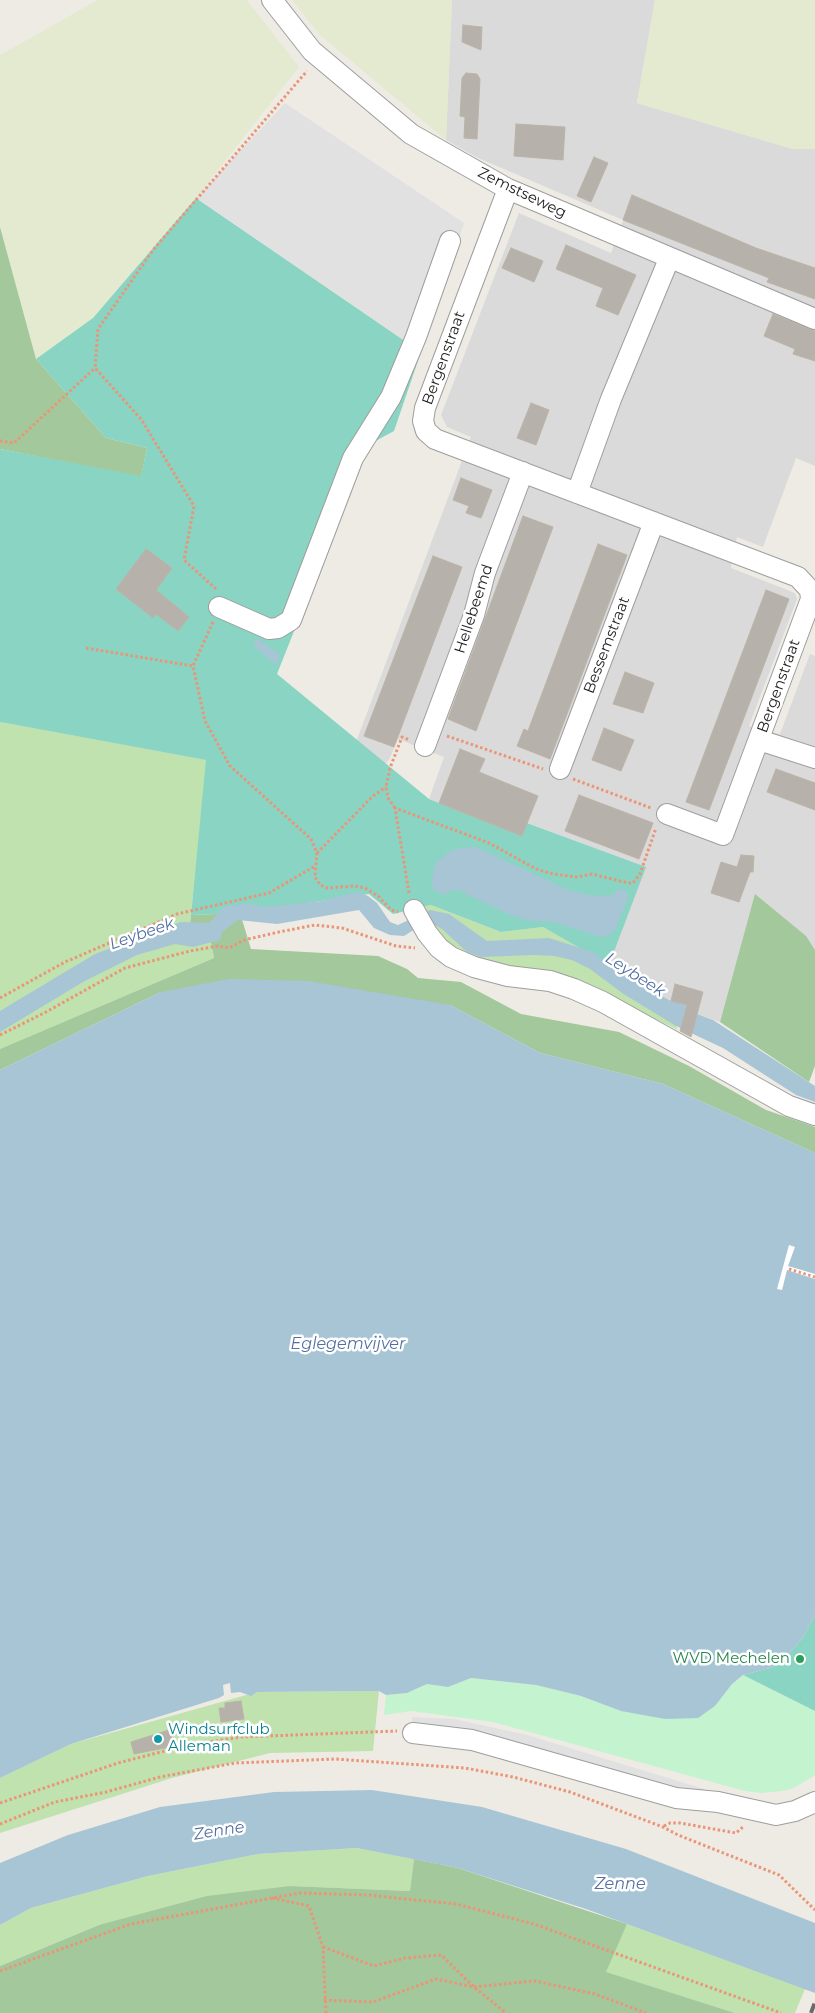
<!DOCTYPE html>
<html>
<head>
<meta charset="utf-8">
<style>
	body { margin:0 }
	canvas { display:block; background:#edebe3 }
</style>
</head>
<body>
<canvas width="815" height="2013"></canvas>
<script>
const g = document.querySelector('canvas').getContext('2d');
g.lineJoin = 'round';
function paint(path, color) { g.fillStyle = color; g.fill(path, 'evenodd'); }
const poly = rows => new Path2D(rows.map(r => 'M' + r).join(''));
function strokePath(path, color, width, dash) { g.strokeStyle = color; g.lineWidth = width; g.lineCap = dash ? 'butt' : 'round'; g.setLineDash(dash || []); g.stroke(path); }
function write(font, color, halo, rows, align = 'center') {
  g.font = font + ' Montserrat,sans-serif'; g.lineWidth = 5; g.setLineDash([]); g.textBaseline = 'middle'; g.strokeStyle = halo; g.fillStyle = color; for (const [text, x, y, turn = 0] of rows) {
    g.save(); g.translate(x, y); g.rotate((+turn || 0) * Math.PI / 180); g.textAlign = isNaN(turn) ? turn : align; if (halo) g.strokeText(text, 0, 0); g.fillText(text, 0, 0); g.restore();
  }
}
paint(poly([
	[452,0,655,0,637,103,793,149,815,149,815,466,796,458,763,547,737,537,731,568,795,593,797,599,749,726,780,734,810,654,815,656,815,1004,731,983,720,1022,685,1010,686,1005,669,1000,615,971,609,965,645,867,528,823,522,836,429,799,444,757,398,739,389,760,376,773,353,750,471,437,447,427,441,415,519,213,611,253,623,220,476,157,446,140]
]), '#dbdada');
paint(poly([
	[98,0,247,0,299,67,196,198,93,318,36,359,0,227,0,55],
	[292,0,452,0,446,140,320,35],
	[655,0,815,0,815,149,793,149,637,103]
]), '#e4ead0');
paint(poly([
	[0,722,207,760,188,942,210,937,214,958,0,1049],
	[431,905,501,932,543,927,609,965,604,979,621,992,675,1024,678,1030,571,978,542,969,496,965,458,952,436,938,420,908],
	[379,1691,373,1751,270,1753,172,1778,0,1833,0,1778,71,1744,257,1692],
	[357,1848,414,1859,410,1891,290,1886,99,1925,0,1966,0,1925,31,1908,148,1876,258,1854],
	[627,1924,805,1989,795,2013,735,2013,605,1972]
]), '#c0e2ae');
paint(poly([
	[0,227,36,359,106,438,147,448,141,477,0,449],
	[755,894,806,936,815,950,815,1066,809,1082,720,1022],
	[240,913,251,949,378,956,407,969,418,978,461,982,521,1014,619,1032,689,1066,766,1110,815,1127,815,1153,663,1084,540,1053,450,1005,161,992,0,1070,0,1049,214,958,210,937,188,942,191,915],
	[414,1859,458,1868,627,1924,606,1972,735,2013,0,2013,0,1966,99,1925,207,1896,290,1886,410,1891]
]), '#a3c89c');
paint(poly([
	[743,1675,815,1711,815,1775,794,1788,783,1791,761,1793,745,1791,493,1722,411,1711,384,1715,386,1695,407,1693,427,1684,448,1687,471,1678,536,1685,581,1696,621,1711,715,1706,732,1684]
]), '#c4f3cf');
paint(poly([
	[196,198,421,352,394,431,368,445,277,674,429,799,522,836,527,823,646,867,609,965,543,927,501,932,431,905,393,914,369,894,240,913,191,915,206,760,0,722,0,449,141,476,147,448,106,438,36,359,93,318],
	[815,1615,815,1711,743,1675,770,1668,779,1664,802,1639]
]), '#89d4c2');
paint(poly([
	[285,103,464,223,421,352,196,198],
	[412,1717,454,1719,527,1735,704,1789,701,1799,505,1742,493,1735,412,1724]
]), '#e1e1e1');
paint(poly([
	[258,639,280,655,277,665,255,647,254,642],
	[476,847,568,890,589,895,608,896,614,894,620,888,625,891,629,895,615,930,609,935,601,937,567,926,548,921,530,921,508,914,458,890,449,891,444,895,433,889,432,879,435,864,447,853,459,848],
	[352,893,361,893,368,896,377,903,390,922,398,925,430,910,449,914,487,941,549,938,593,952,614,969,669,1000,687,1005,686,1010,713,1020,815,1086,815,1102,796,1095,723,1048,676,1026,622,993,590,969,572,960,554,956,534,955,481,957,467,952,442,929,433,924,415,929,404,936,390,935,374,928,359,910,277,924,238,920,222,932,220,940,193,947,175,944,137,955,83,982,0,1032,0,1011,95,954,181,922,209,923,224,907,234,905,249,904,267,907,322,901],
	[229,979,308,981,450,1005,540,1053,663,1084,815,1153,815,1615,802,1639,779,1664,770,1668,743,1675,732,1684,715,1706,698,1718,665,1719,621,1711,581,1696,536,1685,471,1678,448,1687,427,1684,407,1693,386,1695,379,1691,257,1692,251,1696,240,1692,231,1693,230,1683,223,1685,224,1695,219,1698,71,1744,0,1778,0,1070,161,992],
	[372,1790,482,1807,626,1849,815,1923,815,1993,586,1909,458,1868,357,1848,258,1854,148,1876,31,1908,0,1925,0,1863,68,1835,160,1807,274,1792]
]), '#a8c5d6');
paint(poly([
	[789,1245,795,1247,788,1266,815,1274,815,1279,787,1270,782,1290,777,1289]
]), '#fff');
const building = poly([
	[463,25,482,27,481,50,462,42,463,25],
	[466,73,477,74,480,79,477,139,464,138,465,117,460,116,462,78,466,73],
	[516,124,565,127,563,160,514,156,516,124],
	[594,157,608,163,591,202,577,196,594,157],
	[632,195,756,248,815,268,815,299,767,282,769,278,623,220,632,195],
	[566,245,636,275,618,315,596,306,603,288,556,269,566,245],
	[511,248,543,261,534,282,502,268,511,248],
	[773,314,815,331,815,361,793,354,795,349,764,336,773,314],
	[531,403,549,410,536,445,517,438,531,403],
	[461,478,492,490,481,518,466,513,469,506,453,500,461,478],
	[523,516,553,527,476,731,448,719,523,516],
	[598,544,627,555,550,759,517,746,524,729,528,731,598,544],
	[146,549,172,568,156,590,189,617,178,631,156,614,153,618,116,589,146,549],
	[433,556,462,567,394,747,364,736,433,556],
	[766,590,789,599,709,810,686,802,766,590],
	[625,672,654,683,643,713,613,704,625,672],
	[604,728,634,740,621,771,592,760,604,728],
	[460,749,485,759,479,772,538,796,522,836,439,803,460,749],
	[776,769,815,783,815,810,767,792,776,769],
	[579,795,653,823,639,859,565,831,579,795],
	[741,855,754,856,753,872,750,872,739,902,711,893,721,862,737,867,741,855],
	[675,984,703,992,691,1037,680,1031,687,1005,671,1001,675,984],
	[241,1701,244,1719,221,1722,219,1708,225,1708,225,1703,241,1701],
	[172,1729,175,1746,134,1754,131,1742,172,1729]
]);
paint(building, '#b6b1aa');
strokePath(building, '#bdb4a7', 1);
const minor = poly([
	[272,0,312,51,411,134,508,189,815,319],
	[508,189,425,408,423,421,426,431,435,439,798,577,810,590,811,599,723,835,667,814],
	[577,493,611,399,669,259],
	[219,607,269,629,278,628,291,620,353,458,391,397,416,337,450,241],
	[759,740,815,758],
	[425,746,474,615,485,573,523,472],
	[560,769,654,522],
	[414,910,427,933,439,948,451,957,474,967,508,976,550,981,574,989,603,1002,789,1106,815,1115],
	[413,1733,472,1740,676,1798,718,1802,776,1815,795,1811,815,1802]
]);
strokePath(minor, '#9e9e9e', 22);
strokePath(poly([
	[0,441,14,443,95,368],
	[216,589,184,560,194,506,141,419,95,368,98,329,153,250,307,71],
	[213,622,193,666,205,721,230,766,311,839,317,853,315,877,320,885,327,888,354,886,365,888,378,896,391,910,398,912],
	[86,648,193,666],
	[447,736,543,769],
	[573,779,651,808],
	[395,808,388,798,386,787,390,768,402,737,410,740],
	[317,853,373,796,386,787],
	[409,893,395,808,489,843,536,869,553,874,577,877,592,874,628,883,633,883,640,874,656,828],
	[0,998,65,962,177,914,269,893,315,866],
	[0,1035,46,1012,125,968,190,951,218,946,229,948,244,940,279,932,315,925,342,928,396,946,415,948],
	[789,1269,815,1277],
	[0,1803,118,1763,188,1745,241,1737,397,1731],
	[0,1824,55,1802,106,1792,160,1777,235,1763,335,1759,465,1768,513,1777,570,1792,663,1827,678,1835,779,1875,815,1910],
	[664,1826,670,1823,680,1823,736,1833,744,1826],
	[272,1898,309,1906,323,1947,326,2013],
	[323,1947,374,1966,405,1958,441,1955,474,1987,506,2013],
	[0,1971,131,1924,300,1893,368,1895,456,1904,534,1924,781,2013],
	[324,2000,373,2002,436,1979,474,1987,535,1981,595,1994,646,2013]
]), '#eb9477', 3, [2.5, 2.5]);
strokePath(minor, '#fff', 20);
strokePath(poly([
	[811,2013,815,2002]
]), '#6b6b6b', 4, [10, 10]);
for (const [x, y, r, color] of [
	[800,1659,5,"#2e9e5b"],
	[158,1739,5,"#0f9aa8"]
]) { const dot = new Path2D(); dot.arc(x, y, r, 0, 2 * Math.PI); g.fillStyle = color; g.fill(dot); strokePath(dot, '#fff', 2); }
write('15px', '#1d1d1d', '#fff', [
	["Zemstseweg",522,193,26],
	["Bergenstraat",444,358,-70],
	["Hellebeemd",474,609,-72],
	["Bessemstraat",607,645,-69],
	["Bergenstraat",779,686,-70]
]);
write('15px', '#27864d', '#fff', [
	["WVD Mechelen",790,1659]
], 'right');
write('15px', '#0d838f', '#fff', [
	["Windsurfclub",168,1730],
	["Alleman",168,1747]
], 'left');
write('italic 16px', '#536fa2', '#fff', [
	["Leybeek",142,934,-19],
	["Leybeek",635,975,33],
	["Eglegemvijver",348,1344],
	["Zenne",219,1831,-9],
	["Zenne",620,1884]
]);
</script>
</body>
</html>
